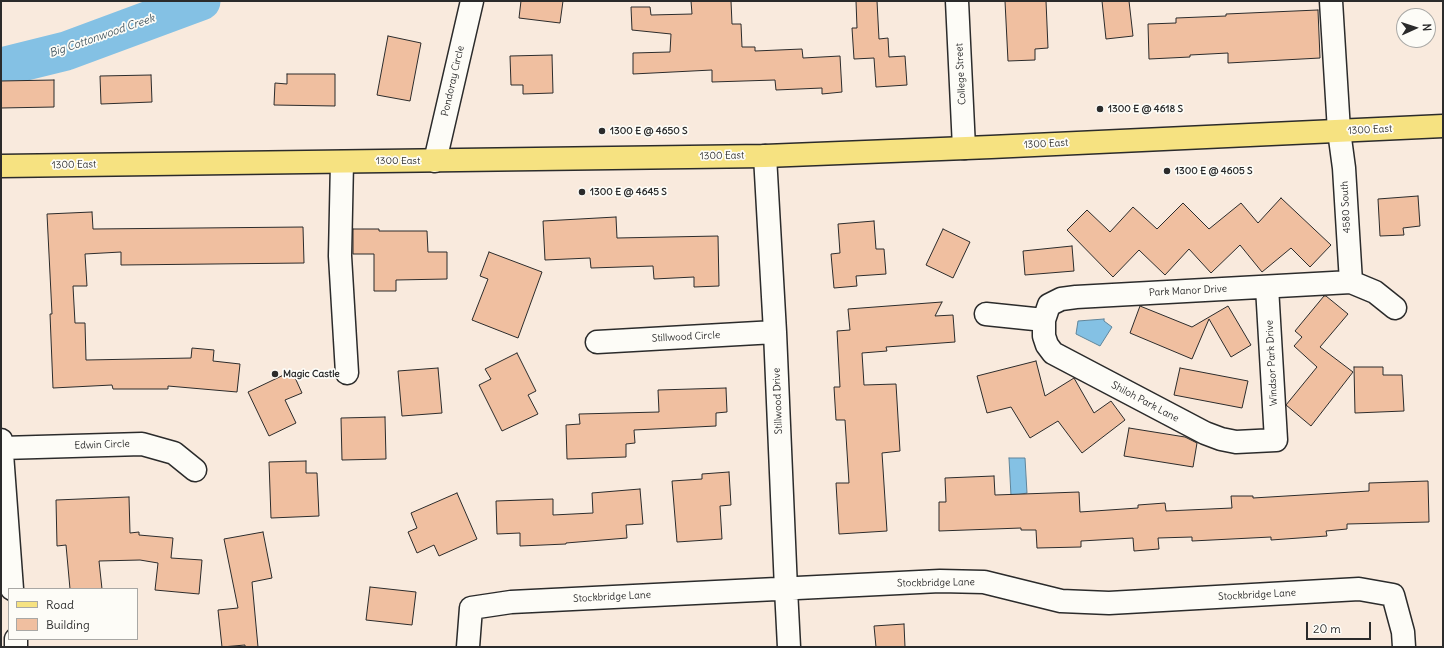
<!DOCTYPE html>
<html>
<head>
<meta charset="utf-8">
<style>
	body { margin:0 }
	#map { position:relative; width:1444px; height:648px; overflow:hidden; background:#f9eadd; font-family:Delius,sans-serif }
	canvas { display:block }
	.frame { position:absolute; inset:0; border:2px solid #2b2b2b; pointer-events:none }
	.legend { position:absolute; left:8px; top:588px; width:130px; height:52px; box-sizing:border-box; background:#fdfcf7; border:1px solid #a9a8a5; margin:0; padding:5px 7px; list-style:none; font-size:12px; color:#2b2b2b }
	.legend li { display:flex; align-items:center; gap:8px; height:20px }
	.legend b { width:20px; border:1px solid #a9a8a5 }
	.north { position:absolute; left:1396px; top:8px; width:40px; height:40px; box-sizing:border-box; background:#fdfcf7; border:1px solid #a9a8a5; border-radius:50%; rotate:87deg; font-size:11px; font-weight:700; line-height:16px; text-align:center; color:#2b2b2b }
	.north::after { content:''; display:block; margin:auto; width:14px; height:18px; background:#2b2b2b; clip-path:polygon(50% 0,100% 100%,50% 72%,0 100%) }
	.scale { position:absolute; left:1306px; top:622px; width:65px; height:18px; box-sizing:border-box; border:2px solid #2b2b2b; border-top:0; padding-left:5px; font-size:12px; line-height:14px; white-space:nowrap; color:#2b2b2b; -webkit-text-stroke:3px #fdfcf7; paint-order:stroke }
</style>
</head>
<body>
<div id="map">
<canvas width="1444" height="648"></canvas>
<div class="frame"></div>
<ul class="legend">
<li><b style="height:5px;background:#f6e281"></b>Road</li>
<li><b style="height:11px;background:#f0bfa0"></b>Building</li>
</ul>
<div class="north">N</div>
<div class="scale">20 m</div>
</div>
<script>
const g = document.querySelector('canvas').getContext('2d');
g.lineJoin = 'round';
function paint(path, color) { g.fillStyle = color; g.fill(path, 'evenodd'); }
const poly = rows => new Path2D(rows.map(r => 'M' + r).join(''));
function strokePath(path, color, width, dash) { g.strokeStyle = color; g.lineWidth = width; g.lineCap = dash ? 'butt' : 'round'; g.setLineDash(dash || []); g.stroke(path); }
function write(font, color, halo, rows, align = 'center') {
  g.font = font + ' Delius,sans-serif'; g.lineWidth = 3.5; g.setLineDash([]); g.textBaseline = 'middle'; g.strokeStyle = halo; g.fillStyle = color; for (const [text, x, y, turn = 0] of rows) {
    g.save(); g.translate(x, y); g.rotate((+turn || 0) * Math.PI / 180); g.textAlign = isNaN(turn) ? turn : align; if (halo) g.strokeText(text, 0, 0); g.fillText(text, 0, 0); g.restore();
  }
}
const water = poly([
	[1104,319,1104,321,1112,327,1100,346,1076,334,1078,321,1104,319],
	[1009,458,1025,458,1027,493,1011,496,1009,458]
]);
paint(water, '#84c1e4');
strokePath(water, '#60859a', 1);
strokePath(poly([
	[1,67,66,51,201,1]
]), '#84c1e4', 39);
const building = poly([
	[521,1,563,1,560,23,519,18,521,1],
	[691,1,731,1,732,24,741,24,742,47,755,47,755,51,802,49,803,58,840,56,842,92,822,94,822,88,776,90,775,80,712,82,712,70,633,74,633,53,670,52,671,34,632,30,631,7,650,7,651,15,692,14,691,1],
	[856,1,877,1,879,39,888,38,889,57,905,56,907,85,876,87,874,58,854,59,852,28,857,28,856,1],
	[1005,1,1046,1,1048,48,1035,49,1035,60,1008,61,1005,1],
	[1102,1,1129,1,1133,36,1106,39,1102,1],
	[1318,10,1320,58,1228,63,1228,53,1190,55,1190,57,1149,59,1148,24,1176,23,1176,18,1226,16,1226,14,1318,10],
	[388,36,421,43,410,101,377,95,388,36],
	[552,55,553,93,523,94,523,85,511,85,510,56,552,55],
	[287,74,335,74,335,106,274,105,275,83,287,84,287,74],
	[151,75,152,102,101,104,100,76,151,75],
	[54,80,54,107,1,108,1,81,54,80],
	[1418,196,1420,226,1403,228,1404,235,1380,236,1378,199,1418,196],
	[1281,198,1331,245,1310,267,1291,248,1262,272,1240,245,1211,273,1189,249,1165,275,1139,250,1113,277,1067,230,1087,210,1110,232,1133,207,1157,229,1183,203,1209,229,1241,203,1258,223,1281,198],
	[92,212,93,229,303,227,304,263,121,265,121,252,85,254,87,286,73,286,75,323,85,323,86,360,191,358,192,348,214,350,213,361,240,364,237,392,168,386,168,389,113,389,112,385,53,388,50,314,52,314,47,214,92,212],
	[616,217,617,238,718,236,719,286,694,287,694,277,654,279,653,266,591,268,590,258,545,260,543,221,616,217],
	[874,221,876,249,884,249,886,274,856,276,857,286,834,288,831,254,840,253,838,224,874,221],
	[353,229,379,229,379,231,427,231,428,252,447,252,447,279,396,280,396,291,374,291,374,254,353,254,353,229],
	[943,229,970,242,953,278,926,265,943,229],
	[1072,246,1074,271,1025,275,1023,251,1072,246],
	[489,252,542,272,518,338,472,320,488,279,480,276,489,252],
	[1324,296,1326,296,1348,314,1320,347,1353,372,1311,426,1286,405,1317,367,1294,346,1302,337,1295,331,1324,296],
	[942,302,935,316,953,315,955,342,886,347,887,351,862,353,864,385,896,384,900,451,882,453,887,531,839,534,836,483,849,483,845,420,836,420,834,387,840,387,837,331,850,330,848,309,942,302],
	[1140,306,1192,327,1228,306,1251,345,1231,357,1209,319,1192,359,1130,333,1140,306],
	[517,353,536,391,528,395,538,414,502,431,479,385,491,379,485,369,517,353],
	[1036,361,1045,396,1074,378,1094,413,1111,401,1125,420,1082,453,1058,421,1030,438,1011,407,987,413,977,376,1036,361],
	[1354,367,1383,367,1383,375,1402,375,1404,411,1355,413,1354,367],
	[438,368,442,413,402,416,398,371,438,368],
	[1180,368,1248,381,1242,408,1174,395,1180,368],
	[292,371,302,393,285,400,296,423,269,436,248,392,292,371],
	[726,388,727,412,716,413,716,426,634,430,635,443,626,444,626,457,567,459,566,425,580,424,579,414,659,412,658,390,726,388],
	[385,417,386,459,342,460,341,418,385,417],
	[1129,428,1185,437,1197,443,1193,467,1124,456,1129,428],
	[306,461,306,473,317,473,319,516,271,518,269,462,306,461],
	[729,472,731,505,720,506,722,539,677,542,672,481,702,479,702,474,729,472],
	[994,476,995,495,1079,492,1080,512,1138,508,1138,505,1165,503,1166,511,1232,508,1231,496,1253,496,1253,498,1369,491,1369,483,1428,481,1429,522,1347,524,1347,529,1326,531,1327,536,1271,540,1271,537,1192,541,1192,537,1158,538,1159,549,1134,551,1133,538,1081,541,1081,547,1037,548,1036,530,1021,530,1021,528,939,531,939,502,946,502,945,478,994,476],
	[640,489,643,524,626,525,627,538,566,543,566,544,520,546,520,533,497,534,496,501,553,499,553,515,593,513,592,493,640,489],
	[457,493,477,539,439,556,434,545,417,553,408,532,417,528,411,513,457,493],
	[129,497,130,533,139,532,139,535,173,538,171,558,202,560,199,594,155,590,158,563,140,560,99,561,102,589,70,589,66,545,57,546,56,500,129,497],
	[263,532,272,578,252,582,258,647,245,647,245,645,222,647,218,610,238,608,224,539,263,532],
	[370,587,416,592,412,625,366,620,370,587],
	[904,624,905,647,876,647,874,626,904,624]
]);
paint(building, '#f0bfa0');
strokePath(building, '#2b2b2b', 1);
const minor = poly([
	[957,1,964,148],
	[1331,1,1339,131,1344,168,1351,282],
	[765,156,775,332,786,589,789,647],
	[435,161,472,1],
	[342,162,340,256,347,373],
	[986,314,1044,320,1049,305,1061,299,1076,297,1351,282,1375,292,1395,308],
	[1044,320,1044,336,1047,345,1053,353,1205,433,1221,439,1236,442,1276,440,1267,287],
	[597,342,775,332],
	[1,440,12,589],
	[2,448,142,444,174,453,195,470],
	[16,639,16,647],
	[468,647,471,608,511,602,940,581,984,582,1061,601,1109,603,1359,589,1393,595,1403,632,1404,647]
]);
const major = poly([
	[1,166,765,156,991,147,1443,126]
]);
strokePath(minor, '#2b2b2b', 25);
strokePath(major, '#2b2b2b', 25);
strokePath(minor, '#fdfcf7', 22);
strokePath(major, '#f6e281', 22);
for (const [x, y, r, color] of [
	[1100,109,4,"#2b2b2b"],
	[602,131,4,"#2b2b2b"],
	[1167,171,4,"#2b2b2b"],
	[582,192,4,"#2b2b2b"],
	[275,374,4,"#2b2b2b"]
]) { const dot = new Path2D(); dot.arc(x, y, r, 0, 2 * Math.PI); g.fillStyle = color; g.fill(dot); strokePath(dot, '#fdfcf7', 1.5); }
write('10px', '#2b2b2b', '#fdfcf7', [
	["College Street",961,74,-93],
	["Pondoray Circle",453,81,-77],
	["1300 East",1370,130,-3],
	["1300 East",1046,144,-3],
	["1300 East",722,156,-1],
	["1300 East",398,161],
	["1300 East",74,165,-1],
	["4580 South",1346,207,-93],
	["Park Manor Drive",1188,291,-3],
	["Stillwood Circle",686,337,-3],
	["Windsor Park Drive",1272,363,-93],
	["Stillwood Drive",778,401,-92],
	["Shiloh Park Lane",1145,402,28],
	["Edwin Circle",102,445,-2],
	["Stockbridge Lane",936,583,-1],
	["Stockbridge Lane",1257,595,-3],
	["Stockbridge Lane",612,597,-3]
]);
write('bold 10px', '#2b2b2b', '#fdfcf7', [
	["1300 E @ 4618 S",1108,109],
	["1300 E @ 4650 S",610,131],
	["1300 E @ 4605 S",1175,171],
	["1300 E @ 4645 S",590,192],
	["Magic Castle",283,374]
], 'left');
write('italic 11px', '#465862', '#fdfcf7', [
	["Big Cottonwood Creek",102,36,-19]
]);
</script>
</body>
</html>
